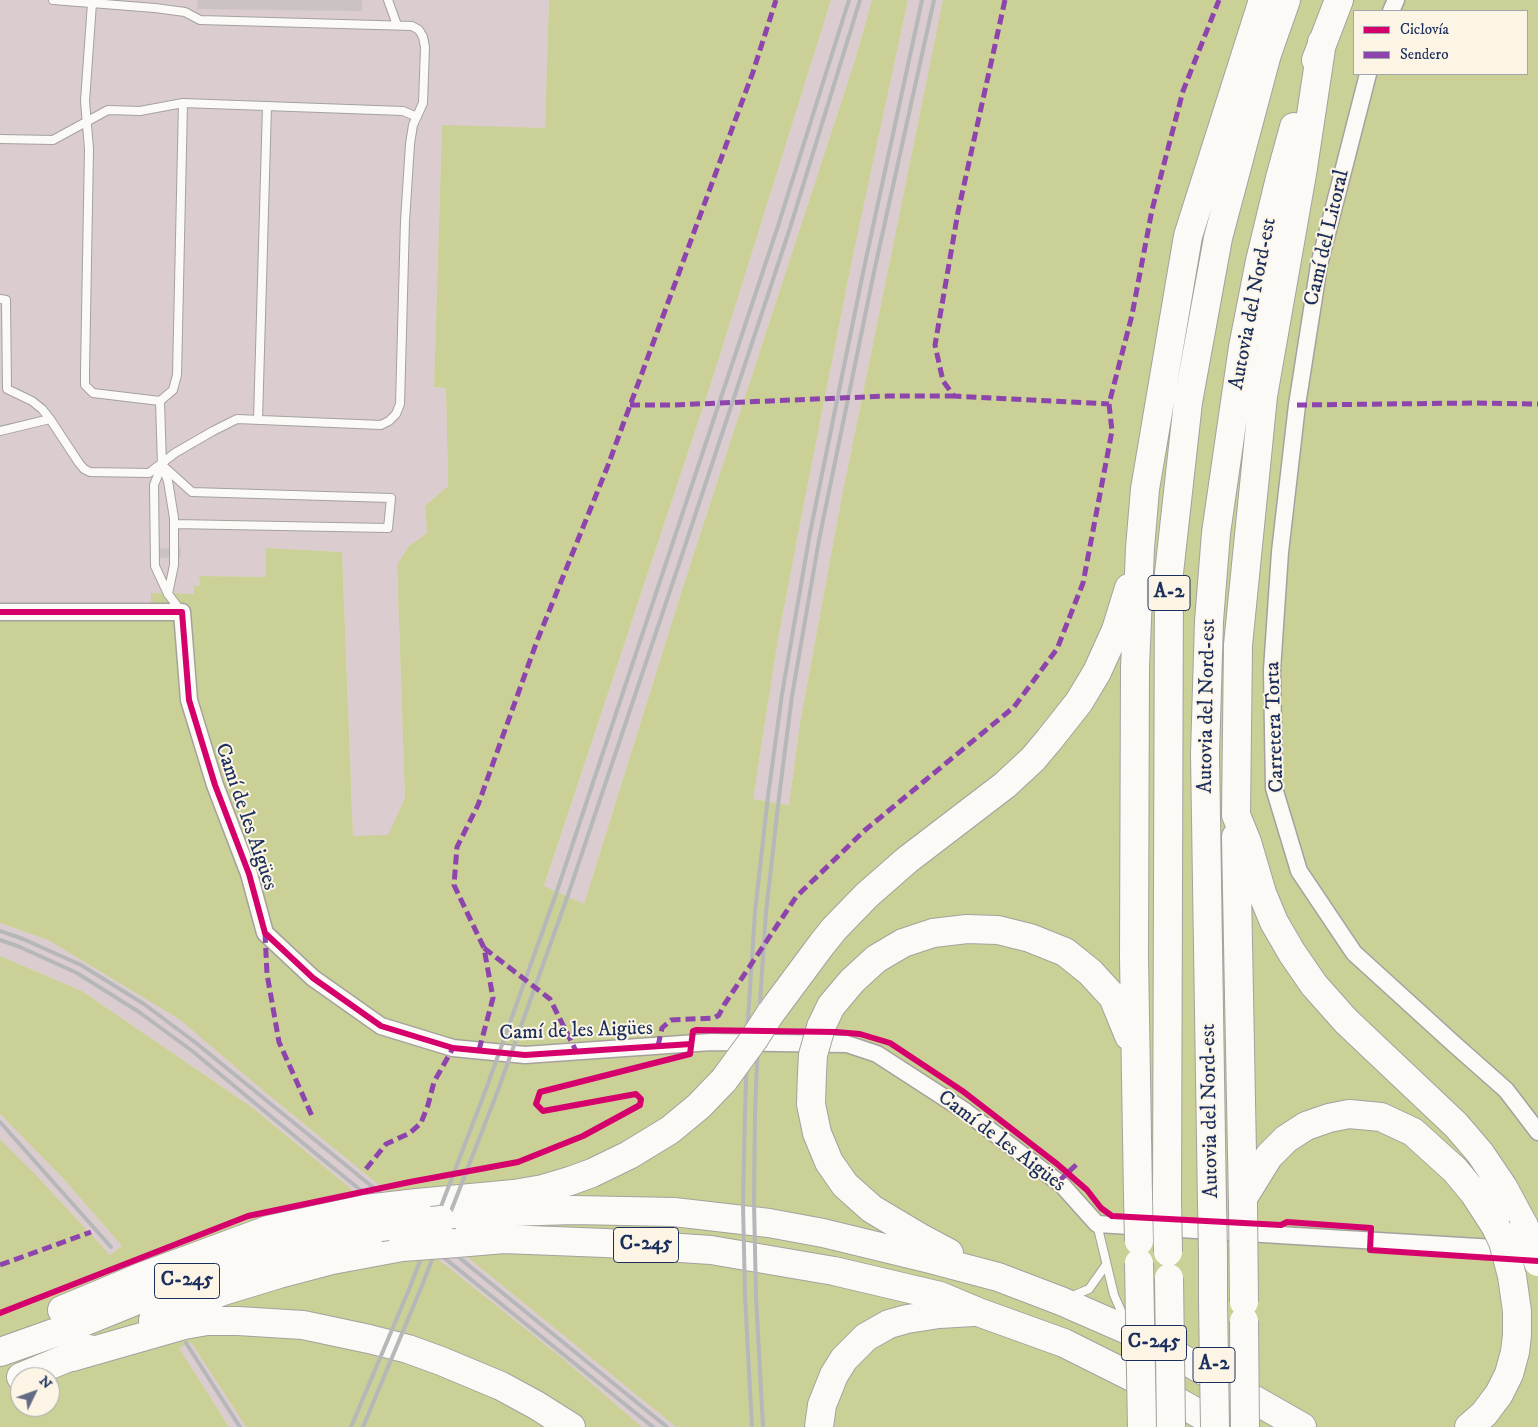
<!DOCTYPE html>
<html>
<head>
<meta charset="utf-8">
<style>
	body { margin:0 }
	#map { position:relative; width:1538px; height:1427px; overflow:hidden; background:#e8ddcc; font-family:"IM FELL DW Pica",serif }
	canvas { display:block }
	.legend { position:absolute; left:1353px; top:10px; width:175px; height:65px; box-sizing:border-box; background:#fcf5e5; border:1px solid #a2a6af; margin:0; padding:6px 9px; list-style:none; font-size:15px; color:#1b2f5e }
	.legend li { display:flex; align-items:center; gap:10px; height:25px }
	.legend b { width:25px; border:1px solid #a2a6af }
	.north { position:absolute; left:10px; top:1367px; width:50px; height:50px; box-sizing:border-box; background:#fcf5e5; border:1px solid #a2a6af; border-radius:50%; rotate:48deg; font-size:14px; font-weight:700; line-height:20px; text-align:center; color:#1b2f5e }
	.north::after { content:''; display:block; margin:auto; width:18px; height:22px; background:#636c84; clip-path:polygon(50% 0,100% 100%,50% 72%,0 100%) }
</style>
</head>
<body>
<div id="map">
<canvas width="1538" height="1427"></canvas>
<ul class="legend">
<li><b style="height:6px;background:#d6006c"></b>Ciclovía</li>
<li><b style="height:6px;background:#8e44ad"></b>Sendero</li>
</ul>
<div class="north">N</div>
</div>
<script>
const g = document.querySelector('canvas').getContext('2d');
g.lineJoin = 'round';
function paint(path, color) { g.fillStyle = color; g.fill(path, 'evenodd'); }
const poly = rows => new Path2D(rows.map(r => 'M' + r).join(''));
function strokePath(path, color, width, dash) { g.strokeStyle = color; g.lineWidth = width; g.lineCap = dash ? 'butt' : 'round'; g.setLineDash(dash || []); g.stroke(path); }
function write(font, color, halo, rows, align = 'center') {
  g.font = font + ' "IM FELL DW Pica",serif'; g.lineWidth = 4; g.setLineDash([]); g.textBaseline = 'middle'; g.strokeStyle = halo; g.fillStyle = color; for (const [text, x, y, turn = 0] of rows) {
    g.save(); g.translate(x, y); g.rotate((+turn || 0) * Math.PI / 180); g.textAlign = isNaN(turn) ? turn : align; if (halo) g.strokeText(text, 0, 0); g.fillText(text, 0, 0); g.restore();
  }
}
paint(poly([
	[0,0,549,0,545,128,442,126,434,387,446,388,448,486,425,506,427,533,408,547,397,565,405,798,388,836,353,836,342,552,266,548,266,577,199,576,200,586,194,594,151,611,0,607],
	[831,0,872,0,855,60,682,590,584,904,544,887,713,377],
	[908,0,943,0,841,501,800,723,789,805,753,799,778,639,806,493,853,255],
	[0,923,48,940,179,1019,266,1093,676,1427,642,1427,562,1358,389,1220,253,1108,82,991,0,956],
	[0,1114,61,1176,122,1246,110,1255,36,1175,0,1139],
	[191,1341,246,1427,229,1427,179,1348]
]), '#dacccf');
paint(poly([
	[549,0,831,0,713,377,544,886,584,904,682,590,855,60,872,0,908,0,853,255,806,493,778,639,753,799,789,805,800,723,841,501,943,0,1538,0,1538,1427,676,1427,266,1093,179,1019,48,940,0,923,0,607,151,611,151,593,194,594,194,586,200,586,199,576,266,577,266,548,342,552,353,836,388,835,405,798,397,565,408,547,427,533,425,506,448,486,446,388,434,387,442,125,545,128],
	[1354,11,1527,11,1527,74,1354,74],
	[0,956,82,991,253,1108,389,1220,562,1358,642,1427,246,1427,191,1342,179,1348,229,1427,0,1427,0,1139,36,1175,110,1255,122,1246,61,1176,0,1114],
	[20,1377,50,1377,50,1407,20,1407]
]), '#cad096');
paint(poly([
	[198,0,362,0,362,11,197,9],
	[181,547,181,557,157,558,157,549]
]), '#cbc2c2');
const lane = poly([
	[388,0,397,25],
	[92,3,85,101,89,149,85,372,85,385,93,393,160,401,173,390,177,375,183,103],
	[0,139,53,140,108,110,140,111,183,103,403,111,417,117],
	[0,299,6,300,7,389,32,401,42,409,50,419,79,463,84,469,90,472,149,473,175,453,213,431,237,419,381,425,389,421,396,414,400,404,405,221,410,144,413,125,423,103,425,47,423,37,419,30,412,26,200,20,185,12,155,8,53,0],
	[160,401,162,465,168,481,174,518,174,565,168,594],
	[258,420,267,106],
	[0,431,50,419],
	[162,465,192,492,391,498,388,528,174,524],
	[162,465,154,485,155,566,168,594,181,611],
	[1097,1224,1114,1295,1125,1320],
	[1070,1297,1089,1289,1106,1265]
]);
const street = poly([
	[1391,11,1396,0],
	[1368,74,1319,265,1297,405,1280,552,1272,670,1274,788,1299,871,1354,953,1454,1044,1506,1090,1538,1132],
	[0,612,182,612,189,700,215,785,249,874,265,933,313,978,381,1026,453,1048,525,1055,711,1042,847,1044,877,1054,965,1111,1062,1185,1097,1224,1511,1249]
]);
const highway = poly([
	[1322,42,1303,168,1263,396,1238,645,1236,815,1247,842,1262,893,1274,922,1292,953,1314,985,1346,1021,1456,1125,1480,1153,1503,1187,1524,1226],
	[1316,60,1339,0],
	[1236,837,1243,1206],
	[770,1014,822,944,834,929,867,895,907,860,1005,785,1033,759,1049,740,1079,702,1097,672,1116,630,1129,588],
	[821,1027,831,1006,852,981,876,959,903,943,933,933,967,929,998,930,1030,938,1065,952,1090,972,1113,997,1129,1036],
	[812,1073,811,1104,817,1133,829,1162,845,1185,872,1209,919,1237,949,1253],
	[1138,1196,1134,957,1135,668,1140,548,1145,489,1188,236,1263,0],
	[1243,1198,1269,1156,1286,1139,1306,1126,1329,1118,1349,1114,1381,1117,1413,1132,1455,1170,1474,1193,1496,1227],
	[1167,1200,1169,573,1188,402,1218,238,1267,54,1286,0],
	[417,1203,514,1194,543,1189,570,1181,592,1173,629,1155,670,1130,699,1106,724,1080],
	[1212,1204,1205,754,1209,621,1216,533,1243,347,1260,261,1280,178,1294,127],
	[441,1220,506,1212,574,1210,674,1212,769,1223,823,1233,930,1259,998,1277,1061,1301,1148,1339,1302,1427],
	[457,1243,504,1239,605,1243,711,1250,834,1271,940,1296,978,1312,1064,1343,1144,1383,1223,1427],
	[1213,1253,1213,1302],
	[62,1310,141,1277,268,1230,366,1209],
	[153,1320,223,1291,279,1274,332,1260,402,1247],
	[0,1352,71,1327,167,1288,268,1254,325,1238,380,1227],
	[72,1357,184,1325,207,1321,238,1321,303,1325,369,1339,408,1349,441,1361,501,1386,536,1405,571,1427],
	[21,1377,89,1349],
	[819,1427,822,1405,834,1375,844,1359,866,1337,889,1324,907,1319,939,1314,973,1312],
	[1469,1427,1484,1414,1499,1394,1509,1374,1515,1352,1517,1335,1517,1311,1512,1276]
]);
strokePath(lane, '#a5a29e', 10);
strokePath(street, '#a5a29e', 19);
strokePath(highway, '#a5a29e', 30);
strokePath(lane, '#fcfaf7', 8);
strokePath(street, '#fcfaf7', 16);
strokePath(highway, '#fcfaf7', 28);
strokePath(poly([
	[0,931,23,939,81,965,144,1004,196,1043,667,1427],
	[0,940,20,947,77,973,139,1012,191,1050,321,1158,653,1427],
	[0,1122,111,1247],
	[186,1343,240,1427],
	[351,1427,410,1287,485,1092,556,894,778,226,849,0],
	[363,1427,421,1288,497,1093,568,895,680,561,790,228,860,0],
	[752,1427,745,1296,743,1204,745,1112,748,1019,755,912,768,796,782,694,810,533,864,268,922,0],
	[763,1427,756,1297,754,1203,755,1111,759,1017,766,912,779,797,792,696,819,540,874,272,934,0]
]), '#b6b7b9', 4);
const highwayBridge = poly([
	[812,1073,813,1055,821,1027],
	[724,1080,754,1039,770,1014],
	[1138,1196,1139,1241],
	[1167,1200,1168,1252],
	[1212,1204,1213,1253],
	[1243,1206,1244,1302],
	[366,1209,417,1203],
	[1524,1226,1538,1262],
	[380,1227,441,1220],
	[1496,1227,1503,1242,1512,1276],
	[402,1247,457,1243],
	[1139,1263,1142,1427],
	[1169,1278,1171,1427],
	[1213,1302,1215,1427],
	[1244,1321,1245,1427]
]);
strokePath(highwayBridge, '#a5a29e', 30, []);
strokePath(highwayBridge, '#fcfaf7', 28);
strokePath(poly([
	[1005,0,958,212,935,345,943,381,954,396,1109,404],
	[630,405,673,405,888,396,954,396],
	[1297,405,1474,403,1538,404],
	[265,933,267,974,279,1042,312,1116],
	[484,948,550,999,576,1051],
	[658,1046,662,1028,671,1020,714,1018,719,1015,724,1005,796,897,864,831,1014,707,1057,649,1083,583,1112,431,1109,404,1132,315,1152,210,1183,91,1219,0],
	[479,1050,493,998,484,948,454,885,457,847,478,805,537,641,607,468,753,72,776,0],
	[366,1169,386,1144,410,1133,421,1123,428,1105,434,1082,453,1048],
	[1058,1182,1077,1164],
	[0,1265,91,1232]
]), '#8e44ad', 5, [10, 5]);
strokePath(poly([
	[0,612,182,612,189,700,215,785,249,874,265,933,313,978,381,1026,453,1048,525,1055,691,1044],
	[0,1313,248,1216,410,1182,518,1162,583,1136,640,1105,641,1099,636,1094,543,1111,536,1104,540,1092,690,1054,693,1031,696,1030,836,1032,860,1034,890,1043,964,1092,1056,1163,1087,1190,1101,1208,1112,1216,1281,1225,1287,1222,1371,1228,1370,1250,1538,1261]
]), '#d6006c', 6);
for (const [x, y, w] of [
	[1169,593,42],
	[646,1245,65],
	[187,1281,65],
	[1154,1343,65],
	[1214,1365,42]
]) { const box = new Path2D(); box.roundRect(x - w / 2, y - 17.5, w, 35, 4); g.fillStyle = '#fcf5e5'; g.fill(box); strokePath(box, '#1b2f5e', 1); }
write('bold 20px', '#1b2f5e', null, [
	["A-2",1169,593],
	["C-245",646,1245],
	["C-245",187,1281],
	["C-245",1154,1343],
	["A-2",1214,1365]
]);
write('21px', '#1b2f5e', '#fcf5e5', [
	["Camí del Litoral",1328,238,-77],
	["Autovia del Nord-est",1254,304,-79],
	["Autovia del Nord-est",1208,706,-89],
	["Carretera Torta",1276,727,-92],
	["Camí de les Aigües",245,817,71],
	["Camí de les Aigües",576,1032,-2],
	["Autovia del Nord-est",1211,1111,-91],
	["Camí de les Aigües",1001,1142,37]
]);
</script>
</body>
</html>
